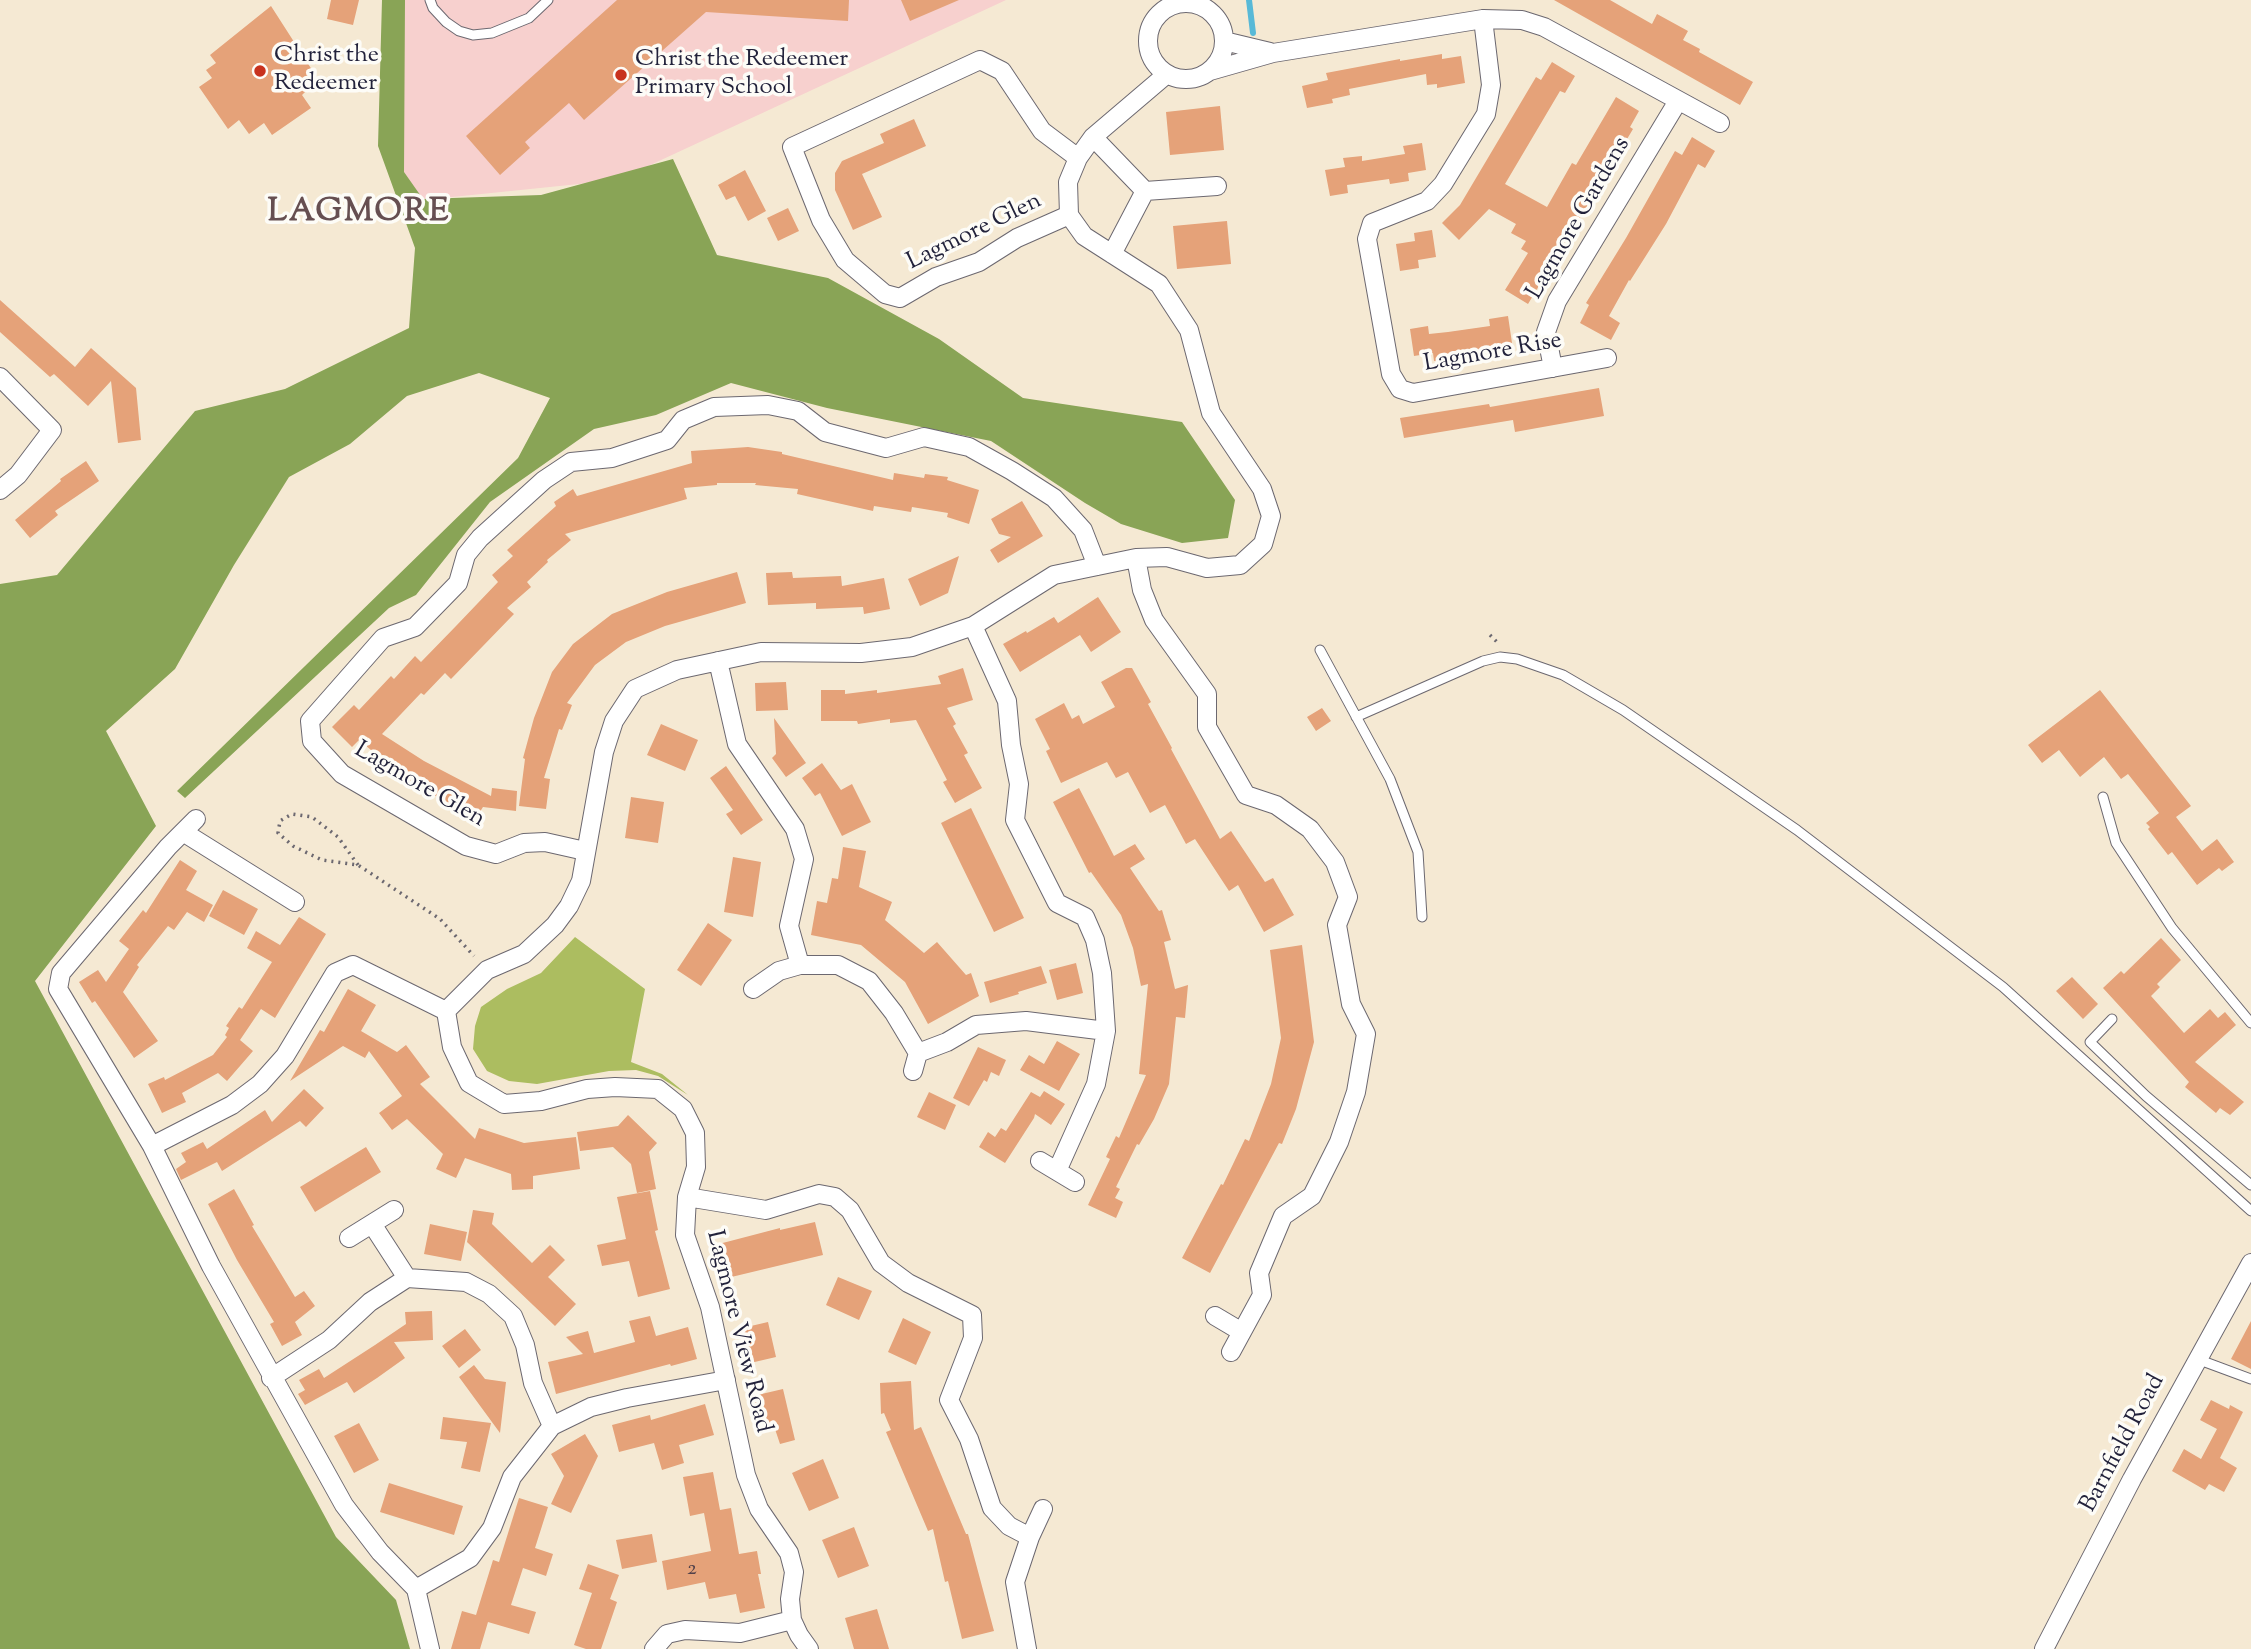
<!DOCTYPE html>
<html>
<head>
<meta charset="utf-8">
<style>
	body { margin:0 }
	canvas { display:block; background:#f5e9d3 }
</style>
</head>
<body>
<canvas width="2251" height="1649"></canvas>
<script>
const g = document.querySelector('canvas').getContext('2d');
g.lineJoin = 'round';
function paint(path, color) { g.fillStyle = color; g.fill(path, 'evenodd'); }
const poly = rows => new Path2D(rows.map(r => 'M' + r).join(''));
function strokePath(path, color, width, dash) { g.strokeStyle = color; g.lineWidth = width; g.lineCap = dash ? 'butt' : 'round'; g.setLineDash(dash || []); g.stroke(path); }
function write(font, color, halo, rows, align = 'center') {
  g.font = font + ' "Sorts Mill Goudy",serif'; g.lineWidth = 7; g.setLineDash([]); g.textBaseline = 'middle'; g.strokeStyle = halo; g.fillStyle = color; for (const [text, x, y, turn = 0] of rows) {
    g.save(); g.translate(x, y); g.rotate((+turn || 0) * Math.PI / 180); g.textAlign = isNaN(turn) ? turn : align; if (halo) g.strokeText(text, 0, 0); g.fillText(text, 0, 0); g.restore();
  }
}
paint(poly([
	[398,0,1006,0,618,180,423,200,397,163]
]), '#f7d0ce');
paint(poly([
	[575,937,645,989,631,1062,662,1074,688,1095,658,1076,636,1070,609,1071,537,1084,509,1081,487,1071,473,1049,475,1026,481,1007,507,989,541,973]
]), '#acbd60');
paint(poly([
	[382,0,405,0,404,172,423,199,541,195,673,159,717,255,828,278,939,339,1023,398,1182,422,1235,500,1228,538,1182,543,1121,524,1085,503,991,441,827,408,731,383,656,415,594,429,490,502,416,595,389,608,185,798,177,791,518,458,550,398,479,373,407,396,350,444,289,477,234,565,175,669,106,731,156,826,35,981,336,1537,396,1600,410,1649,0,1649,0,584,57,575,195,411,285,389,409,328,415,248,378,146]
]), '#89a456');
strokePath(poly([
	[1249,0,1253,33]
]), '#58b9d7', 6);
paint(poly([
	[331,0,359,0,353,25,327,19],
	[617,0,849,0,848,21,706,12,584,120,569,103,525,142,530,148,500,175,466,136],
	[901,0,959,0,910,21],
	[1554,0,1610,0,1652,24,1657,14,1688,31,1683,40,1700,49,1699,52,1753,82,1740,105],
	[271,6,314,73,303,80,309,88,302,95,311,108,272,135,264,123,249,134,239,120,228,129,199,87,212,78,206,70,216,63,210,55],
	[1442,54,1442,59,1461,56,1465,83,1437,88,1437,84,1427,85,1426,74,1349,89,1350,95,1332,99,1333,103,1307,108,1302,86,1328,80,1326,73,1400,59,1400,61],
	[1552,62,1575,76,1565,93,1560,91,1505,184,1547,207,1572,163,1576,165,1616,97,1639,111,1630,127,1633,129,1607,173,1528,304,1505,290,1528,253,1521,249,1526,241,1511,233,1516,224,1489,209,1459,240,1442,223,1460,205,1536,77,1541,80],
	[1220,106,1224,150,1170,155,1166,112],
	[914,119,926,146,862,174,882,217,853,230,835,190,835,173,842,161,884,143,880,134],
	[1692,137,1715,151,1705,168,1698,164,1666,224,1630,281,1629,280,1609,316,1620,323,1611,340,1580,323,1589,305,1586,303,1626,238,1675,151,1682,155],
	[1422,143,1426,170,1408,173,1409,181,1390,184,1389,179,1347,185,1348,193,1330,196,1325,170,1345,167,1343,158,1362,156,1362,161,1405,154,1403,146],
	[745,170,766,211,748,221,735,196,726,200,718,185],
	[788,208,799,231,778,241,767,218],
	[1227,221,1231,264,1177,269,1173,226],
	[1432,230,1436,257,1418,260,1419,268,1400,271,1396,244,1415,241,1414,233],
	[0,300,75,367,91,348,136,388,141,440,118,443,111,381,88,406,54,374,50,377,0,332],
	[1508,316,1512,343,1493,346,1494,352,1434,361,1433,353,1414,356,1410,329,1428,326,1429,334,1448,332,1490,326,1489,319],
	[1599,388,1604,416,1515,432,1513,420,1404,438,1400,418,1489,404,1490,407],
	[748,447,782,452,782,454,893,480,894,473,924,478,925,474,948,477,947,480,979,490,969,524,947,517,948,513,912,507,911,512,874,506,873,511,797,494,798,489,755,485,756,483,717,483,717,485,684,488,687,499,565,534,571,540,547,560,548,562,527,582,531,587,507,608,514,614,451,679,445,673,424,695,421,693,382,734,424,761,491,796,492,788,517,791,516,811,483,807,474,821,451,808,453,806,387,768,389,765,359,740,352,747,332,727,354,705,359,710,391,676,394,679,415,656,421,662,456,626,498,582,492,575,513,556,507,550,556,506,554,502,573,489,577,496,692,463,691,451],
	[86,461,99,481,55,511,58,515,30,538,15,520,61,481,60,479],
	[1022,501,1043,536,998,563,990,550,1011,537,999,534,991,519],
	[959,556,948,593,920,606,908,579],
	[737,572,746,603,665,626,626,642,595,665,567,703,572,705,562,730,559,729,544,778,550,779,546,809,519,806,525,759,523,758,534,718,552,672,573,644,612,614,667,592],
	[792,572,793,578,841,576,842,586,884,578,890,609,864,614,863,607,816,609,816,603,768,605,766,573],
	[1098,597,1121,632,1091,652,1080,635,1020,672,1003,644,1026,631,1027,633,1054,617,1058,623],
	[963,668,973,700,947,708,956,724,953,726,968,753,964,755,982,788,955,803,943,782,947,780,916,720,890,723,890,719,858,724,857,721,821,721,821,690,845,690,845,694,877,690,877,693,941,684,938,676],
	[1126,668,1132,668,1151,702,1148,704,1172,748,1171,749,1220,839,1231,831,1265,882,1273,878,1294,915,1264,932,1238,885,1229,891,1195,839,1186,844,1165,805,1150,813,1128,772,1116,778,1107,762,1061,783,1046,751,1050,749,1035,719,1064,703,1072,719,1079,715,1083,724,1115,707,1101,682],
	[786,682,788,710,756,711,755,683],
	[2100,690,2191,806,2176,817,2202,851,2217,839,2234,862,2222,871,2219,868,2197,885,2172,852,2168,855,2148,829,2150,827,2146,823,2159,813,2128,774,2121,779,2104,757,2080,777,2059,750,2042,763,2028,745],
	[1322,708,1331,721,1316,731,1307,717],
	[774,718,806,763,786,777,772,758,776,754],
	[661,724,698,740,685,771,647,755],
	[822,763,841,790,852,784,871,822,842,836,820,793,815,796,802,778],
	[726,766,763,820,741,835,726,814,733,810,710,778],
	[1079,788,1114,856,1135,844,1145,859,1130,868,1159,911,1162,910,1171,940,1164,942,1175,989,1188,985,1185,1018,1176,1017,1169,1084,1154,1119,1139,1145,1137,1144,1116,1187,1120,1189,1115,1198,1123,1202,1116,1218,1088,1205,1110,1159,1106,1157,1116,1136,1119,1138,1146,1075,1139,1074,1148,984,1141,986,1133,948,1121,915,1091,872,1089,873,1053,802],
	[631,797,664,802,658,843,625,838],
	[971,808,1024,918,994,932,941,823],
	[843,847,866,851,859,887,892,902,885,920,924,953,937,942,966,975,971,973,979,996,928,1024,905,982,861,945,811,935,817,901,827,903,832,878,838,879],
	[733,857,761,862,753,917,724,912],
	[180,860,197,871,186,890,213,905,204,922,187,912,174,930,168,926,137,965,139,967,123,992,158,1041,134,1058,95,1001,92,1003,79,982,98,970,106,982,129,949,119,941,143,910,146,913],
	[223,890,258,909,244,935,209,916],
	[299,917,326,934,275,1018,261,1009,240,1040,253,1051,227,1081,218,1073,182,1093,186,1102,162,1113,148,1084,164,1077,165,1080,213,1055,227,1037,225,1035,229,1028,226,1026,239,1007,242,1009,272,962,247,948,256,931,280,945],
	[708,923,732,940,701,986,677,970],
	[2161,938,2181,960,2157,984,2160,987,2151,996,2184,1033,2210,1009,2218,1018,2225,1012,2236,1025,2195,1062,2244,1102,2230,1115,2220,1108,2216,1113,2185,1087,2189,1082,2103,988,2121,971,2124,974],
	[1302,945,1314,1042,1296,1109,1282,1144,1279,1143,1210,1273,1182,1258,1221,1184,1223,1185,1245,1139,1249,1141,1271,1084,1281,1038,1270,950],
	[1076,963,1083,993,1057,1000,1049,970],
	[1041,966,1047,983,1018,992,1019,994,990,1003,984,982],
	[2072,977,2098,1004,2083,1019,2056,991],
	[348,989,376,1005,361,1031,397,1052,406,1045,430,1077,420,1084,475,1139,479,1128,524,1143,576,1137,580,1169,533,1176,533,1189,512,1190,511,1174,465,1158,456,1178,436,1169,443,1154,407,1119,392,1130,379,1113,402,1096,369,1051,365,1058,343,1046,290,1081,320,1030,324,1032],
	[1057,1041,1080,1054,1059,1091,1020,1070,1029,1055,1044,1064],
	[978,1047,1006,1060,999,1076,991,1072,987,1082,984,1080,969,1106,953,1098],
	[304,1089,324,1108,306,1127,300,1121,222,1171,217,1162,181,1180,176,1169,186,1162,181,1153,203,1142,207,1149,265,1110,272,1122],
	[1044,1091,1065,1104,1051,1125,1035,1114,1034,1118,1005,1163,979,1147,988,1132,995,1137,1001,1128,1006,1131,1031,1092,1040,1097],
	[929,1092,956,1105,945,1130,917,1117],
	[628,1115,657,1143,649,1152,656,1189,637,1193,631,1164,613,1147,580,1151,577,1132,618,1126],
	[366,1147,381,1172,315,1212,300,1187],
	[234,1189,254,1225,252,1226,295,1297,304,1291,315,1306,295,1322,302,1335,282,1346,270,1324,274,1322,237,1260,208,1204],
	[650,1191,658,1230,655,1231,670,1289,638,1297,629,1261,602,1266,597,1245,626,1239,617,1197],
	[473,1210,494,1213,492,1224,532,1263,550,1245,565,1260,548,1277,576,1304,555,1326,467,1242],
	[815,1222,823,1255,723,1279,715,1245,780,1228,780,1230],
	[430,1224,467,1232,461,1261,424,1254],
	[838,1277,872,1291,859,1320,826,1305],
	[432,1311,433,1340,394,1342,405,1358,377,1378,354,1393,347,1382,305,1405,298,1394,305,1390,299,1380,319,1369,324,1378,375,1345,406,1324,405,1312],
	[650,1316,656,1336,688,1327,697,1359,671,1366,670,1364,556,1394,548,1362,583,1354,566,1337,588,1331,594,1353,635,1342,629,1321],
	[903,1318,931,1332,916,1365,888,1352],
	[2251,1321,2251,1369,2231,1359],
	[768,1322,776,1357,746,1364,738,1329],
	[465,1329,481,1350,459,1368,442,1346],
	[474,1365,485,1379,506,1382,500,1433,459,1377],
	[911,1381,914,1430,921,1427,966,1534,968,1534,994,1631,962,1639,948,1581,945,1582,933,1529,928,1531,886,1432,891,1430,884,1413,881,1414,880,1383],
	[783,1389,795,1440,780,1444,775,1429,761,1432,753,1396],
	[2211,1400,2229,1409,2230,1405,2243,1412,2220,1458,2237,1468,2224,1492,2209,1484,2205,1490,2172,1471,2184,1449,2201,1459,2217,1429,2200,1420],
	[705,1404,714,1435,679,1445,684,1463,662,1470,654,1443,619,1452,612,1425,650,1415,651,1420],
	[443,1417,491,1423,480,1472,461,1468,467,1442,440,1439],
	[359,1423,379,1460,354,1473,334,1436],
	[585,1434,598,1456,571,1513,551,1504,564,1476,551,1454],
	[823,1459,839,1498,809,1511,792,1473],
	[713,1472,720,1510,731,1508,739,1554,757,1551,761,1574,758,1574,765,1608,740,1613,736,1594,709,1599,705,1582,667,1590,662,1561,711,1551,704,1513,690,1516,683,1477],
	[389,1483,463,1506,454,1535,380,1512],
	[519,1498,548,1507,535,1548,553,1554,546,1576,523,1568,511,1605,536,1612,529,1634,488,1622,480,1649,451,1649,462,1611,476,1615,493,1560,499,1562],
	[854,1527,869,1566,838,1578,822,1540],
	[652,1534,657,1562,622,1569,616,1540],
	[588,1564,619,1575,610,1599,617,1602,601,1649,586,1649,574,1645,592,1593,579,1589],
	[877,1609,889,1649,854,1649,845,1618]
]), '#e5a279');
const lane = poly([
	[430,0,433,8,446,22,459,31,473,35,492,33,529,18,548,0],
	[1320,650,1390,779,1418,852,1422,917],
	[1356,717,1483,661,1500,657,1517,659,1563,675,1623,710,1797,830,2003,987,2251,1211],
	[2103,797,2116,843,2172,928,2251,1023],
	[2112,1019,2090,1042,2146,1096,2251,1185],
	[2197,1359,2251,1379]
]);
const street = poly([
	'1148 41a38 38 0 1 1 76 0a38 38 0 1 1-76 0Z',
	[1483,19,1491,85,1486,114,1443,184,1427,201,1372,223,1367,239,1391,374,1400,389,1413,393,1607,358],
	[1224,41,1270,52],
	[1210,71,1273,53,1483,19,1522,20,1544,27,1720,123],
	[1093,137,1145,191,1217,186],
	[1069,215,1017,238,979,262,936,277,900,298,885,294,845,260,821,220,792,147,980,60,1002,71,1042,131,1078,158],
	[1112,254,1145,191],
	[1553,368,1546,332,1557,301,1678,101],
	[0,377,52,430,18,475,0,490],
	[1136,558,1142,590,1154,620,1207,694,1207,727,1246,795,1276,805,1310,829,1335,862,1348,897,1337,925,1351,1004,1366,1034,1356,1092,1339,1142,1312,1196,1283,1216,1259,1273,1262,1295,1231,1352],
	[973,626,1007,701,1011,745,1019,784,1015,820,1057,903,1085,917,1095,940,1102,973,1106,1031,1096,1084,1057,1171],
	[718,661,737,744,795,829,804,859,789,926,800,965],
	[196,819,168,847,61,973,58,989,152,1146,211,1266,344,1505,380,1552,416,1589,430,1649],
	[183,832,295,902],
	[585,851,545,842,524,843,496,854,466,846,342,774,312,741,310,721,383,638,415,627,458,583,466,555,480,538,544,480,571,462,612,458,667,440,683,420,714,407,768,405,798,411,825,432,886,448,924,437,969,447,1012,471,1054,498,1083,530,1097,566],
	[753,989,779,971,800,965,838,965,869,981,894,1013,918,1053,913,1071],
	[446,1011,487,970,524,954,555,925,569,906,581,881,604,752,614,721,635,689,677,670,761,652,861,653,912,647,973,626,1054,575,1136,558,1167,557,1207,568,1240,565,1263,544,1271,516,1262,489,1211,413,1189,330,1159,284,1084,236,1069,215,1068,182,1078,158,1093,137,1167,74],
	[446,1011,452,1047,469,1083,504,1104,541,1101,587,1089,615,1087,658,1089,683,1109,695,1133,696,1167,687,1197,685,1235,710,1307,746,1475,759,1509,789,1553,794,1572,790,1599,792,1620,799,1635,809,1649],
	[918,1053,947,1042,976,1025,1026,1021,1106,1031],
	[152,1146,232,1105,260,1084,285,1056,335,973,353,965,446,1011],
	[1040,1161,1075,1182],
	[687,1197,766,1210,819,1194,835,1197,850,1210,881,1263,908,1283,972,1315,973,1338,949,1400,969,1439,992,1508,1009,1526,1030,1537,1015,1582,1027,1649],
	[372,1224,407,1278],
	[349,1238,394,1210],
	[1215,1316,1242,1332],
	[271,1378,329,1340,370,1302,407,1278,466,1282,489,1294,513,1316,525,1345,533,1383,552,1426],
	[1030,1537,1043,1509],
	[416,1589,470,1558,492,1528,512,1477,552,1426,591,1407,627,1398,726,1380],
	[654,1649,667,1634,685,1630,740,1633,792,1620],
	[2044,1649,2132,1479,2251,1263]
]);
strokePath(lane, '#6c6870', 11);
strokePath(street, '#6c6870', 20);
strokePath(poly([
	[1490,635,1497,642],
	[358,865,338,837,312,817,292,814,280,821,278,833,293,846,322,860,358,865,440,919,474,956]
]), '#6c6870', 3.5, [2, 5]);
strokePath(lane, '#fff', 9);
strokePath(street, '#fff', 18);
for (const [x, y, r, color] of [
	[260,71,7,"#c8321e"],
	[621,75,7,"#c8321e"]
]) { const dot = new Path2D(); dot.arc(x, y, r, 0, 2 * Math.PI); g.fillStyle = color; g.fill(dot); strokePath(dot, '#fdfcf7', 2.5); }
write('21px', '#53424a', null, [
	["2",692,1570]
]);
write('24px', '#22223b', '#fdfcf7', [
	["Christ the",274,57],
	["Redeemer",274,85],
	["Christ the Redeemer",635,61],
	["Primary School",635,89]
], 'left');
write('24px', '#22223b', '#fdfcf7', [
	["Lagmore Gardens",1580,219,-60],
	["Lagmore Glen",975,233,-26],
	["Lagmore Rise",1493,354,-10],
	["Lagmore Glen",419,786,30],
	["Lagmore View Road",737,1332,76],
	["Barnfield Road",2124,1444,-62]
]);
g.letterSpacing = '2px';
write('bold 32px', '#664f51', '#fdfcf7', [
	["LAGMORE",359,215]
]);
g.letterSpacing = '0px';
</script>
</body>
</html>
